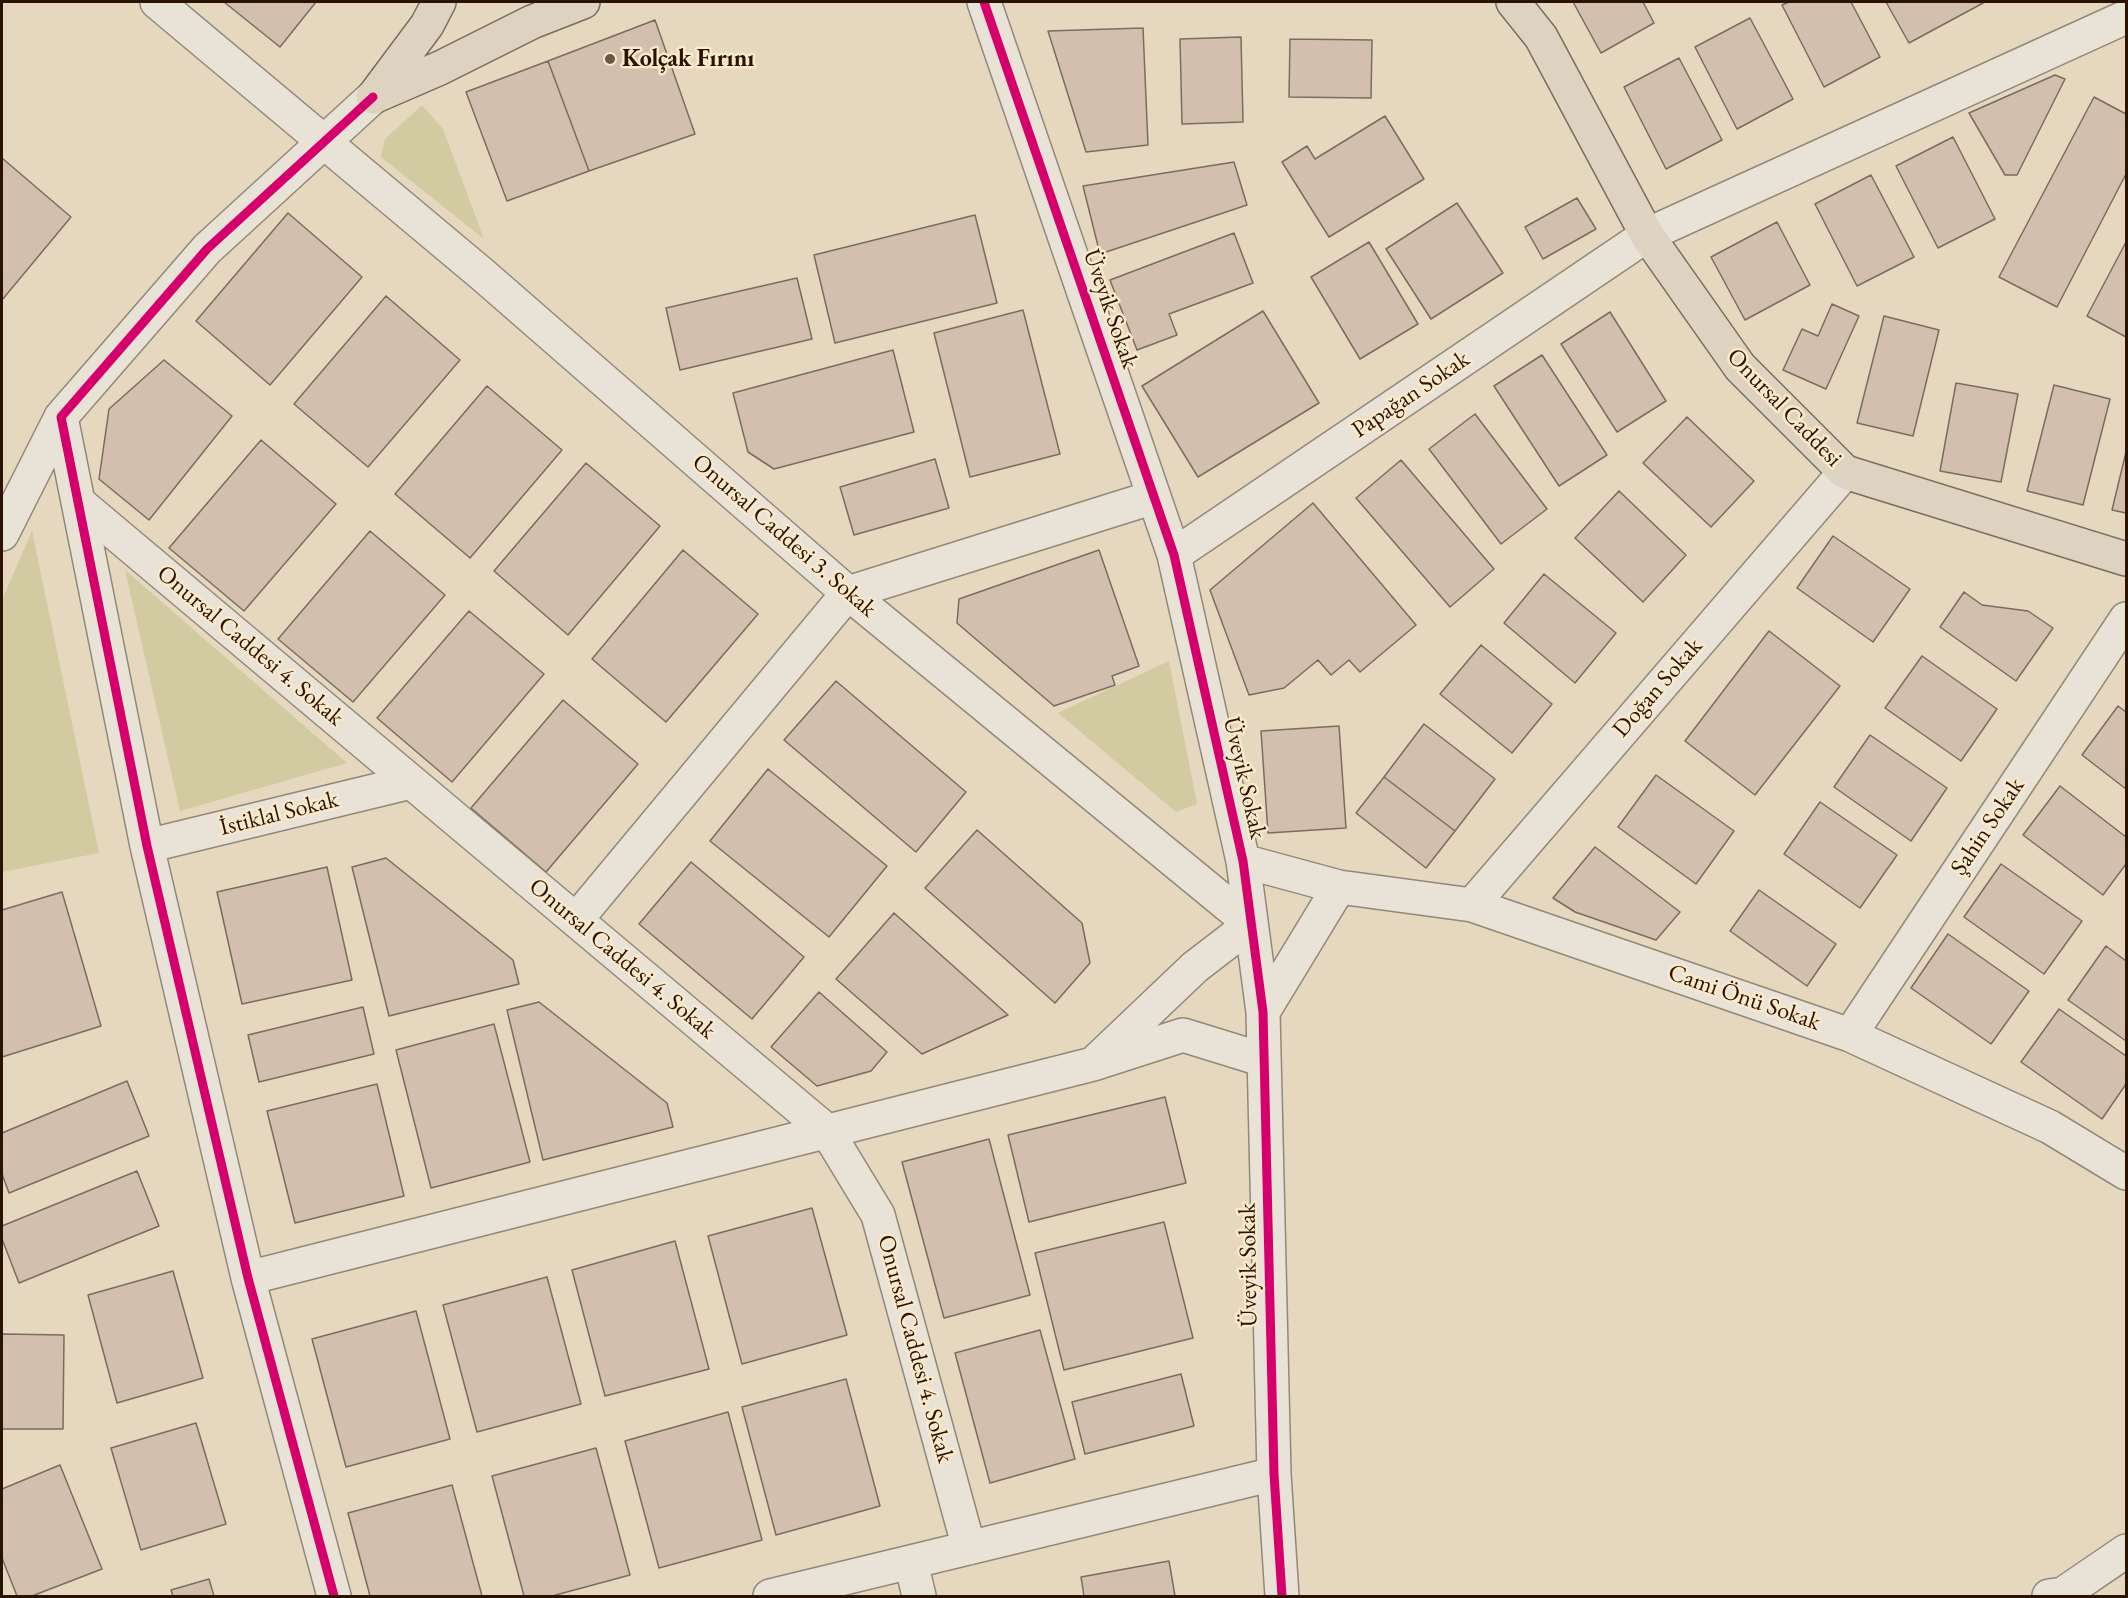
<!DOCTYPE html>
<html>
<head>
<meta charset="utf-8">
<style>
	body { margin:0 }
	#map { position:relative; width:2128px; height:1598px; overflow:hidden; background:#e6d8bf; font-family:"EB Garamond",serif }
	canvas { display:block }
	.frame { position:absolute; inset:0; border:3px solid #2b1304; pointer-events:none }
</style>
</head>
<body>
<div id="map">
<canvas width="2128" height="1598"></canvas>
<div class="frame"></div>
</div>
<script>
const g = document.querySelector('canvas').getContext('2d');
g.lineJoin = 'round';
function paint(path, color) { g.fillStyle = color; g.fill(path, 'evenodd'); }
const poly = rows => new Path2D(rows.map(r => 'M' + r).join(''));
function strokePath(path, color, width, dash) { g.strokeStyle = color; g.lineWidth = width; g.lineCap = dash ? 'butt' : 'round'; g.setLineDash(dash || []); g.stroke(path); }
function write(font, color, halo, rows, align = 'center') {
  g.font = font + ' "EB Garamond",serif'; g.lineWidth = 5; g.setLineDash([]); g.textBaseline = 'middle'; g.strokeStyle = halo; g.fillStyle = color; for (const [text, x, y, turn = 0] of rows) {
    g.save(); g.translate(x, y); g.rotate((+turn || 0) * Math.PI / 180); g.textAlign = isNaN(turn) ? turn : align; if (halo) g.strokeText(text, 0, 0); g.fillText(text, 0, 0); g.restore();
  }
}
paint(poly([
	[422,105,443,129,484,239,381,157,385,139],
	[32,531,99,853,2,872,2,600],
	[125,570,347,763,180,811],
	[1169,661,1197,804,1176,812,1058,713]
]), '#d2caa0');
const building = poly([
	[224,2,316,2,280,47,224,2],
	[1573,2,1643,2,1654,23,1601,53,1573,2],
	[1789,2,1851,2,1880,57,1824,87,1782,5,1789,2],
	[1886,2,1985,2,1909,43,1886,2],
	[1750,18,1793,99,1737,129,1695,47,1750,18],
	[655,20,695,134,589,171,548,61,655,20],
	[1143,28,1148,145,1086,152,1048,31,1143,28],
	[1241,37,1243,122,1182,124,1180,39,1241,37],
	[1290,39,1372,40,1371,98,1289,97,1290,39],
	[1679,58,1722,140,1666,169,1624,87,1679,58],
	[548,61,589,171,507,201,466,92,548,61],
	[2055,75,2065,79,2017,175,2005,175,1969,113,2055,75],
	[2094,97,2126,114,2126,174,2057,307,1999,277,2094,97],
	[1385,116,1424,179,1329,237,1282,162,1307,146,1315,159,1385,116],
	[1953,137,1995,219,1938,248,1896,166,1953,137],
	[2,158,71,217,2,300,2,158],
	[1234,162,1247,205,1100,254,1083,186,1234,162],
	[1871,175,1914,257,1857,286,1815,204,1871,175],
	[1577,198,1596,229,1543,259,1525,227,1577,198],
	[1457,203,1503,273,1431,319,1386,249,1457,203],
	[288,213,362,277,270,385,196,321,288,213],
	[975,215,997,303,835,343,814,255,975,215],
	[1777,222,1810,285,1745,320,1711,257,1777,222],
	[1234,233,1253,283,1169,314,1177,335,1137,350,1110,280,1234,233],
	[1369,242,1418,324,1360,359,1311,277,1369,242],
	[2126,242,2126,337,2087,316,2126,242],
	[797,278,812,339,680,370,666,308,797,278],
	[386,296,460,360,368,467,294,404,386,296],
	[1832,304,1859,316,1826,389,1783,370,1802,329,1818,336,1832,304],
	[1023,310,1060,454,970,477,934,333,1023,310],
	[1263,311,1319,403,1198,477,1142,386,1263,311],
	[1610,312,1666,401,1617,432,1561,344,1610,312],
	[1884,316,1939,330,1913,436,1857,423,1884,316],
	[893,350,914,432,774,469,748,452,733,393,893,350],
	[1542,355,1607,455,1559,486,1494,386,1542,355],
	[164,360,232,416,149,520,99,479,109,409,164,360],
	[1956,383,2018,394,2001,482,1940,471,1956,383],
	[2054,385,2110,399,2083,505,2027,491,2054,385],
	[487,386,562,450,470,558,395,494,487,386],
	[1475,414,1547,509,1501,544,1429,449,1475,414],
	[1687,417,1754,481,1711,527,1643,463,1687,417],
	[261,440,336,504,244,611,169,548,261,440],
	[2126,452,2126,513,2112,510,2126,452],
	[935,459,949,508,854,535,840,487,935,459],
	[1401,460,1494,569,1450,607,1356,498,1401,460],
	[586,463,660,526,568,635,494,571,586,463],
	[1619,491,1686,555,1643,602,1575,538,1619,491],
	[1313,503,1416,625,1360,672,1349,660,1331,675,1318,660,1284,688,1249,695,1210,590,1313,503],
	[370,531,445,595,353,702,278,639,370,531],
	[1833,536,1910,589,1873,642,1797,588,1833,536],
	[683,550,758,614,666,722,592,659,683,550],
	[1099,550,1139,666,1112,676,1115,685,1054,706,957,623,959,599,1099,550],
	[1544,574,1616,633,1575,683,1504,623,1544,574],
	[1964,592,1982,605,2028,611,2053,628,2016,681,1940,627,1964,592],
	[469,611,544,674,452,782,377,718,469,611],
	[1769,631,1840,686,1755,795,1685,741,1769,631],
	[1481,645,1552,704,1512,753,1440,694,1481,645],
	[1922,656,1997,709,1961,761,1885,708,1922,656],
	[836,681,966,792,916,852,784,740,836,681],
	[563,700,638,764,546,872,471,808,563,700],
	[2118,706,2126,712,2126,789,2082,755,2118,706],
	[1424,724,1495,779,1455,831,1384,777,1424,724],
	[1339,726,1346,828,1268,833,1261,731,1339,726],
	[1870,735,1947,788,1911,841,1834,787,1870,735],
	[768,769,887,866,829,937,710,841,768,769],
	[1656,775,1734,831,1696,884,1618,827,1656,775],
	[1384,777,1455,831,1426,868,1356,813,1384,777],
	[2060,786,2126,837,2126,864,2103,895,2023,835,2060,786],
	[1820,802,1897,855,1860,908,1784,854,1820,802],
	[977,830,1082,923,1090,963,1055,1003,925,888,977,830],
	[1595,847,1680,912,1656,940,1575,912,1553,898,1595,847],
	[386,858,513,960,519,984,389,1016,352,867,386,858],
	[691,862,804,957,752,1019,639,924,691,862],
	[2001,864,2082,921,2044,974,1964,917,2001,864],
	[327,867,352,980,242,1004,217,892,327,867],
	[1759,890,1836,944,1807,986,1730,931,1759,890],
	[62,892,101,1026,2,1057,2,910,62,892],
	[894,913,1008,1015,922,1054,836,979,894,913],
	[1948,934,2029,991,1991,1044,1911,988,1948,934],
	[2106,946,2126,961,2126,1041,2068,1000,2106,946],
	[819,992,887,1052,871,1071,817,1086,771,1047,819,992],
	[539,1002,667,1103,673,1127,543,1160,507,1010,539,1002],
	[363,1007,374,1054,259,1082,248,1035,363,1007],
	[2059,1009,2126,1056,2126,1084,2102,1119,2021,1062,2059,1009],
	[494,1024,530,1162,431,1188,396,1050,494,1024],
	[127,1081,149,1136,9,1193,2,1174,2,1133,127,1081],
	[377,1084,404,1196,295,1223,267,1111,377,1084],
	[1165,1097,1186,1183,1029,1222,1008,1135,1165,1097],
	[989,1139,1030,1295,944,1318,902,1162,989,1139],
	[137,1171,159,1226,19,1283,2,1239,2,1226,137,1171],
	[812,1208,847,1335,742,1364,708,1236,812,1208],
	[1164,1222,1193,1338,1064,1370,1035,1253,1164,1222],
	[675,1241,709,1369,605,1396,572,1270,675,1241],
	[173,1271,203,1378,117,1403,88,1295,173,1271],
	[547,1277,581,1404,477,1432,443,1305,547,1277],
	[416,1311,450,1439,346,1467,312,1339,416,1311],
	[1040,1330,1075,1459,990,1483,955,1353,1040,1330],
	[2,1334,64,1335,63,1429,2,1429,2,1334],
	[1181,1374,1194,1426,1085,1454,1072,1402,1181,1374],
	[846,1379,880,1506,776,1535,742,1407,846,1379],
	[728,1412,762,1540,659,1568,625,1441,728,1412],
	[196,1423,226,1524,141,1550,111,1448,196,1423],
	[596,1448,630,1575,552,1596,524,1596,492,1476,596,1448],
	[60,1465,102,1569,32,1596,17,1596,2,1558,2,1489,60,1465],
	[452,1485,482,1596,370,1596,348,1513,452,1485],
	[1169,1561,1175,1596,1084,1596,1081,1577,1169,1561],
	[209,1579,214,1596,173,1596,171,1590,209,1579]
]);
paint(building, '#d3bfae');
strokePath(building, '#786d5f', 1.5);
const minor = poly([
	[157,2,483,275,848,593,1251,924,1195,967,1093,1064],
	[984,2,1174,555,1243,861,1263,1012,1274,1474,1282,1596],
	[78,502,827,1131,878,1215,969,1548],
	[2,534,61,417],
	[1174,555,1647,235,2126,17],
	[147,846,411,782],
	[1243,861,1339,887,1472,905,1850,1035,2050,1127,2126,1173],
	[1472,905,1845,472],
	[576,920,848,593,1154,497],
	[1263,1012,1339,887],
	[1850,1035,2126,619],
	[248,1278,1093,1064,1183,1035,1264,1060],
	[911,1562,919,1596],
	[334,1596,248,1278,147,846,61,417,207,249,373,97],
	[770,1596,1274,1474],
	[2049,1596,2063,1594,2126,1551]
]);
const major = poly([
	[1513,2,1541,37,1647,235,1740,367,1845,472,2126,559],
	[374,96,427,25,439,2],
	[373,97,440,68,532,22,583,2]
]);
strokePath(minor, '#928878', 36);
strokePath(major, '#786d5f', 36);
strokePath(minor, '#e9e2d6', 33);
strokePath(major, '#ded3c1', 33);
strokePath(poly([
	[984,2,1174,555,1243,861,1263,1012,1274,1474,1282,1596],
	[334,1596,248,1278,147,846,61,417,207,249,373,97]
]), '#d6006c', 9);
for (const [x, y, r, color] of [
	[610,59,6,"#6c5845"]
]) { const dot = new Path2D(); dot.arc(x, y, r, 0, 2 * Math.PI); g.fillStyle = color; g.fill(dot); strokePath(dot, '#fae9ca', 2); }
write('bold 24px', '#2b1304', '#fae9ca', [
	["Kolçak Fırını",622,59]
], 'left');
write('24px', '#2b1304', '#fae9ca', [
	["Üveyik Sokak",1110,309,71],
	["Papağan Sokak",1411,395,-34],
	["Onursal Caddesi",1784,408,46],
	["Onursal Caddesi 3. Sokak",784,536,41],
	["Onursal Caddesi 4. Sokak",250,646,40],
	["Doğan Sokak",1658,688,-49],
	["Üveyik Sokak",1244,778,77],
	["İstiklal Sokak",279,814,-14],
	["Şahin Sokak",1988,827,-56],
	["Onursal Caddesi 4. Sokak",622,959,40],
	["Cami Önü Sokak",1744,998,19],
	["Üveyik Sokak",1249,1265,-91],
	["Onursal Caddesi 4. Sokak",915,1349,75]
]);
</script>
</body>
</html>
